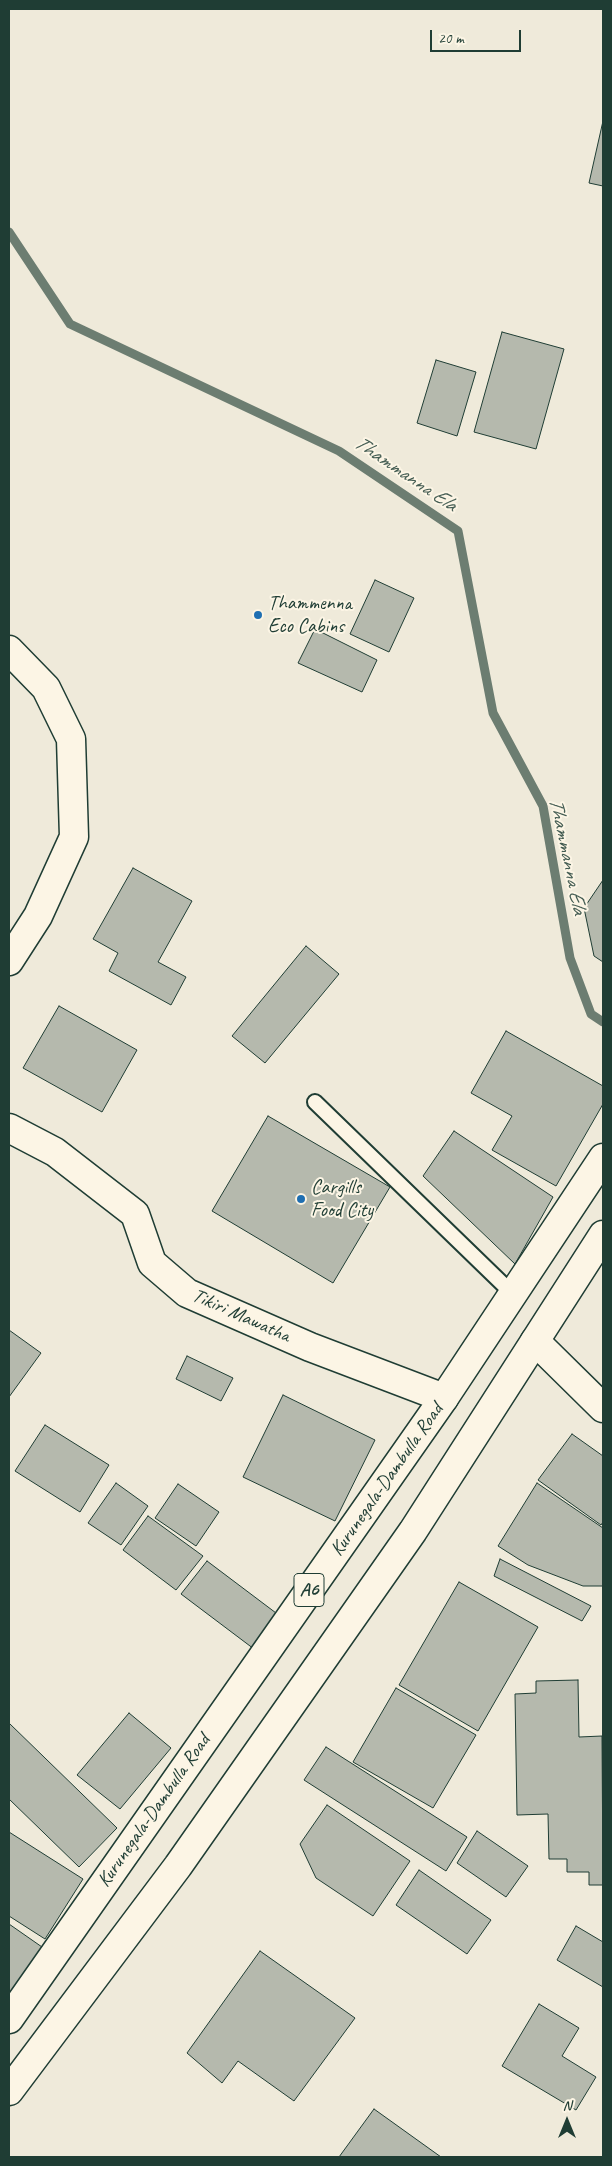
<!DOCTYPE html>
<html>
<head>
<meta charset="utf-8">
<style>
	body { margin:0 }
	#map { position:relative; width:612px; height:2166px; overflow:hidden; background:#efeada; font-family:Caveat,sans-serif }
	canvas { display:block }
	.frame { position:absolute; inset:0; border:10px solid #1f3d34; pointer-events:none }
	.north { position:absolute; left:542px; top:2096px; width:50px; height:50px; -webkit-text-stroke:4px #fcf5e5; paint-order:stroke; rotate:0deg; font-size:14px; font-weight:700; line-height:20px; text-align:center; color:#1f3d34 }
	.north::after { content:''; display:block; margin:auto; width:18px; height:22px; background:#1f3d34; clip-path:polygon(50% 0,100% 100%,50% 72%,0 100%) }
	.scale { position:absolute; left:430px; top:30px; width:91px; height:22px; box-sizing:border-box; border:2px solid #1f3d34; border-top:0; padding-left:6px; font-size:15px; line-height:18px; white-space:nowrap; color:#1f3d34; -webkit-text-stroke:4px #fcf5e5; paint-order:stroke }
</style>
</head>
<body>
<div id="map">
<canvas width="612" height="2166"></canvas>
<div class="frame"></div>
<div class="north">N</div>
<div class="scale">20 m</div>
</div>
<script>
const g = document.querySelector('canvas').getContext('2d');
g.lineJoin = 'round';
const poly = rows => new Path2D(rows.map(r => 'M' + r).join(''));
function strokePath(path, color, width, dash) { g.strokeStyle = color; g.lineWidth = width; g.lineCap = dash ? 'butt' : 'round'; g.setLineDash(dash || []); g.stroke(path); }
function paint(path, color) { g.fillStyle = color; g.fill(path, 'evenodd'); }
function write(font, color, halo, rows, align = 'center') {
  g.font = font + ' Caveat,sans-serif'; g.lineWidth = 4; g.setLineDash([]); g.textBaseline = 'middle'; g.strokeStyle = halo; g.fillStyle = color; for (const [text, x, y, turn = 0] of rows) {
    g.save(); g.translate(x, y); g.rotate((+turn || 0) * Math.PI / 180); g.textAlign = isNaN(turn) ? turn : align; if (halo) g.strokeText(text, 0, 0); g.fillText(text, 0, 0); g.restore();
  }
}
strokePath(poly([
	[9,232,70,324,339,451,458,531,493,713,543,806,570,958,591,1014,603,1022]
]), '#6c7d71', 9);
const building = poly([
	[603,121,603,186,589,183,603,121],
	[502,332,564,349,536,449,474,432,502,332],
	[436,360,476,372,457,436,417,423,436,360],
	[375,580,414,598,389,652,350,634,375,580],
	[315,629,377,660,362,692,298,663,315,629],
	[133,868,192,901,158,962,186,977,171,1005,109,971,118,953,93,939,133,868],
	[603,880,603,962,594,956,584,908,603,880],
	[306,946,339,974,265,1063,232,1036,306,946],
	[59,1006,137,1050,102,1112,23,1068,59,1006],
	[506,1031,603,1086,603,1104,556,1186,492,1150,512,1116,471,1093,506,1031],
	[268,1116,390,1187,333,1283,212,1211,268,1116],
	[454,1131,553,1197,515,1264,423,1176,454,1131],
	[9,1330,41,1353,9,1397,9,1330],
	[187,1356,233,1378,221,1401,176,1379,187,1356],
	[283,1395,375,1440,335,1521,243,1477,283,1395],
	[45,1425,109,1465,80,1512,15,1471,45,1425],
	[572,1434,603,1456,603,1522,601,1525,538,1480,572,1434],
	[116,1483,148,1506,121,1545,88,1523,116,1483],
	[537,1483,603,1528,603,1586,583,1586,528,1565,498,1546,537,1483],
	[178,1484,219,1512,196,1546,155,1518,178,1484],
	[148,1516,203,1556,176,1590,123,1550,148,1516],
	[500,1559,591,1606,582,1621,494,1576,500,1559],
	[207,1561,280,1616,254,1649,181,1594,207,1561],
	[459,1582,538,1627,478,1731,399,1685,459,1582],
	[578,1680,579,1737,602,1736,603,1885,589,1885,589,1872,567,1872,567,1859,549,1859,548,1814,517,1815,515,1694,536,1693,536,1681,578,1680],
	[396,1688,476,1735,433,1808,353,1762,396,1688],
	[129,1713,171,1748,120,1809,77,1775,129,1713],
	[9,1723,117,1828,79,1867,9,1799,9,1723],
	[326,1747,467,1837,446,1871,304,1780,326,1747],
	[327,1805,410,1861,373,1916,316,1878,300,1844,327,1805],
	[477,1831,528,1866,506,1897,457,1863,477,1831],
	[9,1832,83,1879,45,1939,9,1916,9,1832],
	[419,1870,491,1920,467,1954,396,1905,419,1870],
	[9,1924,42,1947,9,1995,9,1924],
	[576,1926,603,1942,603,1987,557,1960,576,1926],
	[260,1951,355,2018,294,2101,238,2061,222,2083,187,2053,260,1951],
	[539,2004,579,2028,562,2056,596,2077,576,2110,502,2066,539,2004],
	[374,2109,441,2157,339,2157,374,2109]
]);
paint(building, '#b5b9ad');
strokePath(building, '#1f3d34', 1);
const service = poly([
	[315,1102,513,1294]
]);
const minor = poly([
	[9,650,46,688,71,739,74,837,38,916,9,961],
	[9,1128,55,1152,135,1214,152,1263,187,1293,310,1347,444,1398],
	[535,1341,603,1408]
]);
const trunk = poly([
	[9,2019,444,1398,603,1158],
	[9,2091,178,1866,413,1531,603,1235]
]);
strokePath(service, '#1f3d34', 18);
strokePath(minor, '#1f3d34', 31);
strokePath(trunk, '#1f3d34', 31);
strokePath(service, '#fcf5e5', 14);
strokePath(minor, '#fcf5e5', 28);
strokePath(trunk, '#fcf5e5', 28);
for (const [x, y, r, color] of [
	[258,615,5,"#1f6fb2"],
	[301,1199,5,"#1f6fb2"]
]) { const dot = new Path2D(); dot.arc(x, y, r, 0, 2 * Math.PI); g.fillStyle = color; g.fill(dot); strokePath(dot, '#fcf5e5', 2); }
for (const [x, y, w] of [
	[309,1590,30]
]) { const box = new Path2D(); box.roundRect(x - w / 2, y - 16.5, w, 33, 4); g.fillStyle = '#fcf5e5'; g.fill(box); strokePath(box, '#1f3d34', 1); }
write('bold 19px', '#1f3d34', null, [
	["A6",309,1590]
]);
write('20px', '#1f3d34', '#fcf5e5', [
	["Thammenna",268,604],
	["Eco Cabins",268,627],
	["Cargills",311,1188],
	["Food City",311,1211]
], 'left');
write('20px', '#1f3d34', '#fcf5e5', [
	["Tikiri Mawatha",241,1316,24],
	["Kurunegala-Dambulla Road",387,1480,-55],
	["Kurunegala-Dambulla Road",154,1811,-55]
]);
write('italic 21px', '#455d53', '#fcf5e5', [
	["Thammanna Ela",405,474,34],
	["Thammanna Ela",567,856,78]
]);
</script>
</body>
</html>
